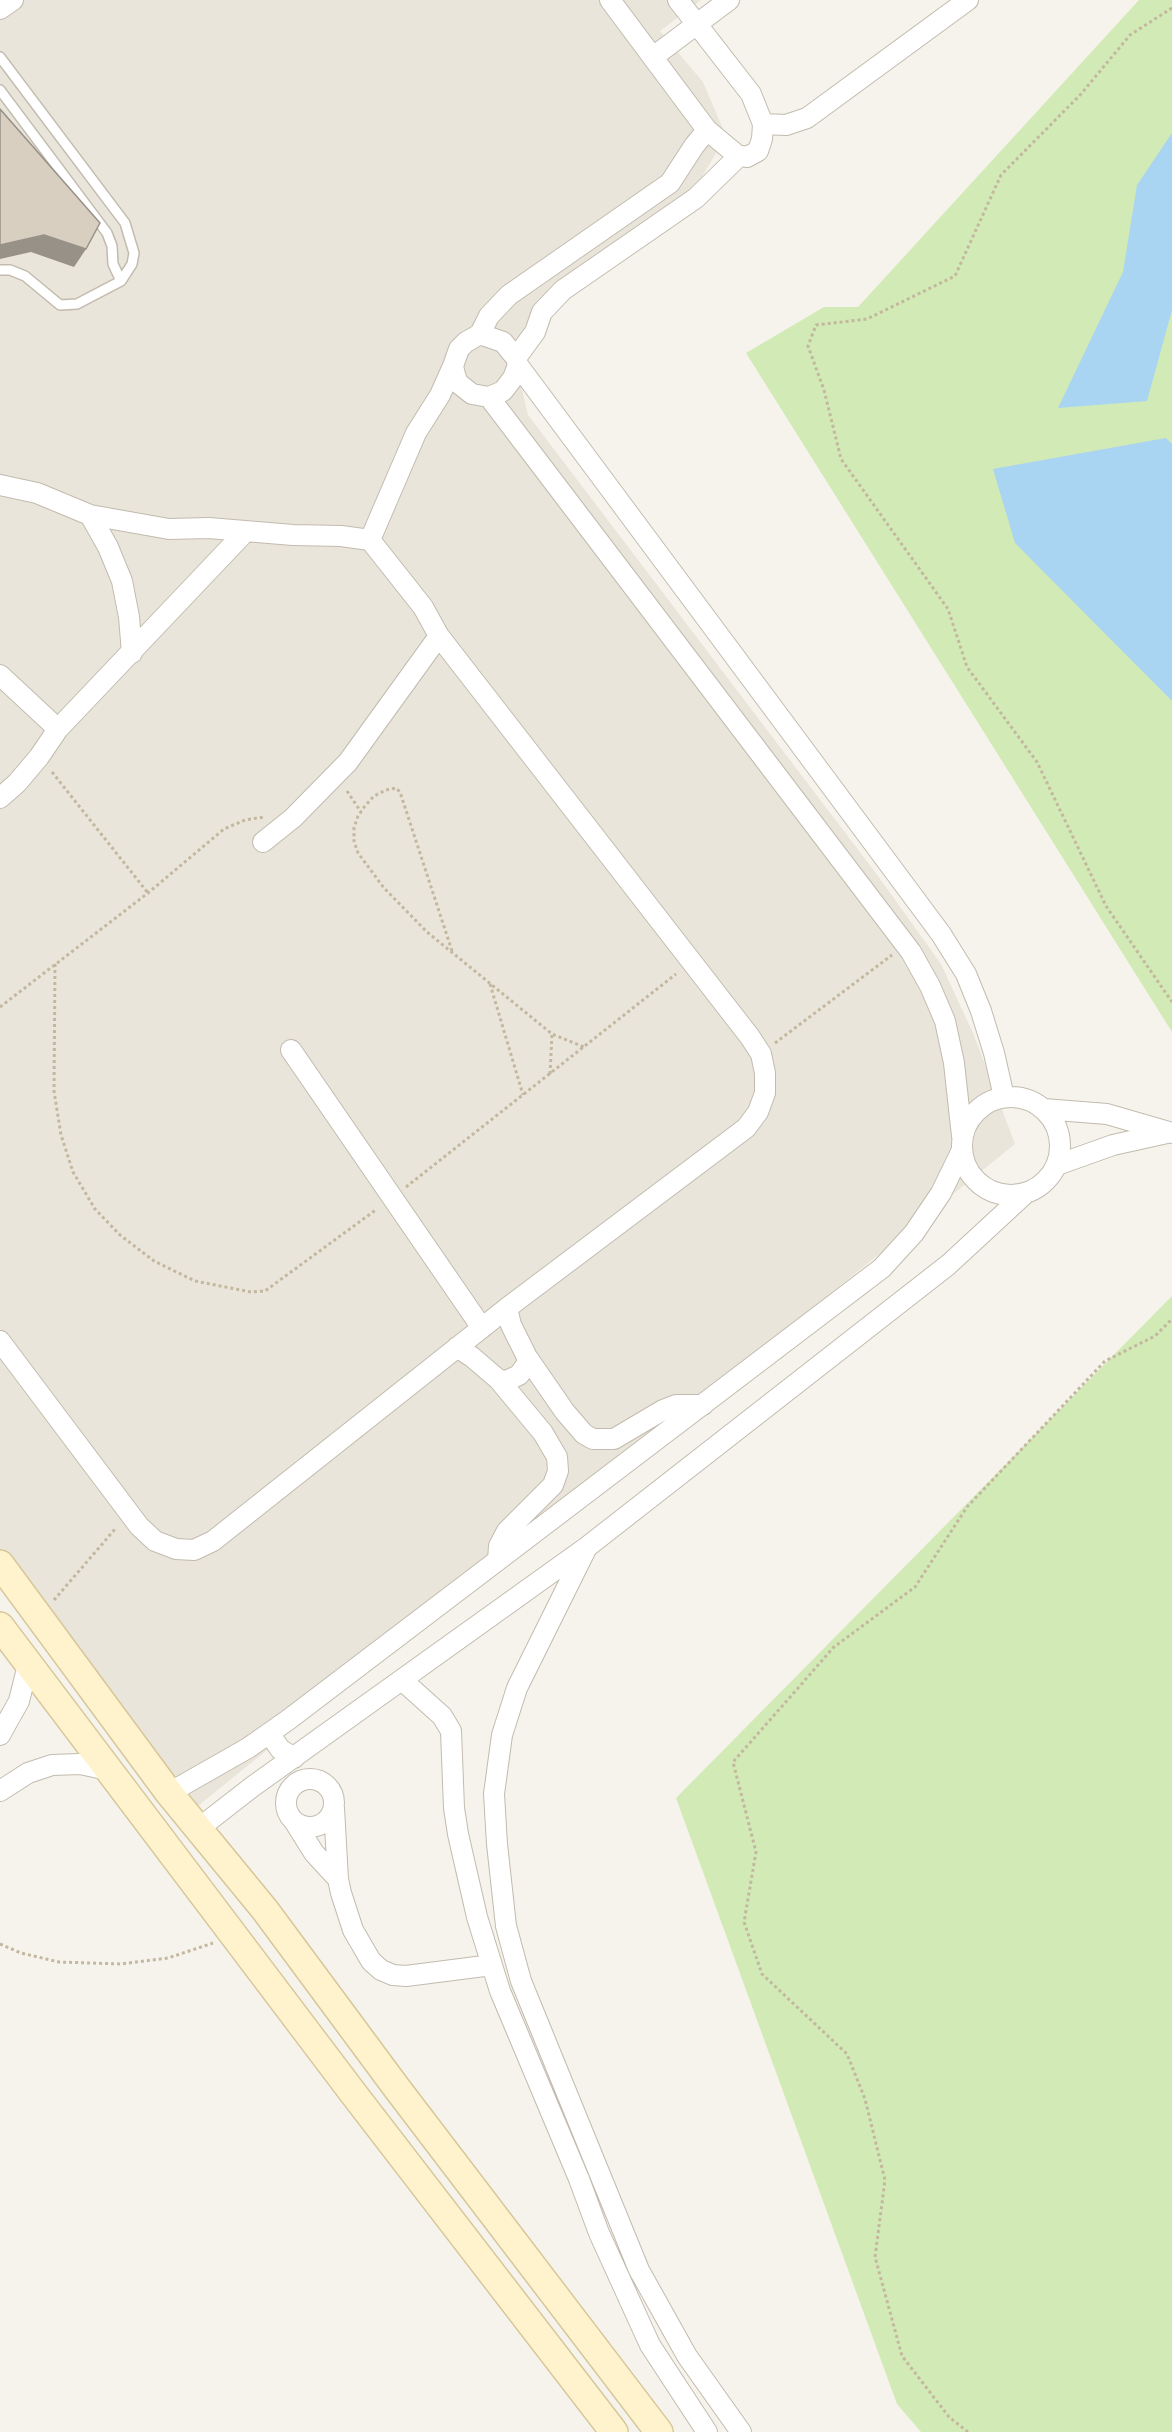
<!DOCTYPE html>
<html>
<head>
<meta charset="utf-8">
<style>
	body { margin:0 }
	canvas { display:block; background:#f6f3ec }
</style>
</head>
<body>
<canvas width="1172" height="2432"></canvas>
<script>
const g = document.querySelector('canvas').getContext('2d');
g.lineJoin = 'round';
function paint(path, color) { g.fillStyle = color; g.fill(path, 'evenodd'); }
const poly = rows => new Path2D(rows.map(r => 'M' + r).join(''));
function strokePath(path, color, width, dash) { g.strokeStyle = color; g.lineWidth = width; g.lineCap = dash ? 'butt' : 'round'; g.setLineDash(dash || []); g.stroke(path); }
paint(poly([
	[0,0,701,0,660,31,703,82,726,136,696,187,560,289,525,325,521,385,528,415,878,876,941,964,973,1033,1015,1144,177,1823,0,1585]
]), '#eae5da');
paint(poly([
	[1139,0,1172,0,1172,1032,746,353,824,307,858,307],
	[1172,1296,1172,2432,921,2432,897,2404,676,1798]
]), '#d2eab5');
paint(poly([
	[1172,133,1172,310,1147,401,1058,408,1123,272,1137,185],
	[1166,438,1172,444,1172,701,1015,543,993,469]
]), '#a9d4f2');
const lane = poly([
	[0,57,125,223,134,253,132,264,121,281,77,304,60,305,25,276,10,270,0,270],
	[0,90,107,233,112,246,113,264,121,281]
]);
const street = poly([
	[610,0,707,130,737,155,747,157,758,151,762,139,763,124,751,94,678,0],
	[0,9,13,0],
	[653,57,729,0],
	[763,124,786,125,807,118,968,0],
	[480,334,489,316,509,295,670,183,694,146,707,130],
	[516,358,503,342,480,334,466,342,459,349,453,366,455,375,458,383,472,394,489,397,503,391,513,378,518,365,516,358,535,332,542,312,563,290,696,198,739,156],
	[518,365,941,934,966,974,981,1011,994,1053,1004,1097],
	[489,397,911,952,930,986,945,1021,954,1063,962,1136],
	[0,485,37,493,90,515,169,529,209,528,293,535,341,536,370,540,423,607,439,636,750,1037,761,1054,765,1073,765,1093,758,1112,746,1128,507,1308,213,1541,194,1550,176,1549,155,1541,139,1526,0,1341],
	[90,515,108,547,122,581,129,617,132,653],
	[370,540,416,433,440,395,453,366],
	[0,675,58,729],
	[0,798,17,783,39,757,58,729,246,531],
	[263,842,293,818,348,762,439,636],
	[291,1050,482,1328],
	'962 1146a49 49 0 1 1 98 0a49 49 0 1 1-98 0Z',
	[1044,1109,1107,1114,1172,1133],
	[1057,1165,1113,1145,1167,1133],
	[507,1308,511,1325,527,1357,565,1412,584,1434,593,1439,614,1439,663,1410,676,1405,703,1405],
	[457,1347,472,1357,499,1380,543,1433,557,1457,558,1471,553,1485,507,1531,499,1546,498,1560],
	[499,1380,506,1381,519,1375,527,1364,527,1357],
	[586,1549,517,1688,502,1735,494,1794,497,1844,506,1926,521,1981,639,2270,687,2356,741,2432],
	[403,1681,442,1716,451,1731,454,1808,458,1834,477,1917,500,1991,579,2179,599,2233,650,2345,707,2432],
	[269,1733,280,1749,294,1758],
	[0,1735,19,1701,28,1665],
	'286 1803a24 24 0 1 1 48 0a24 24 0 1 1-48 0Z',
	[0,1791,28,1773,52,1765,80,1764,108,1770],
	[169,1793,248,1748,288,1720,882,1268,914,1233,941,1193,962,1150],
	[334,1808,338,1879,341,1893,353,1930,371,1961,381,1970,393,1975,406,1976,492,1965],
	[294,1821,314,1853,338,1879],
	[198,1829,252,1787,587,1547,948,1265,1026,1193]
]);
const secondary = poly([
	[0,1564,169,1793,265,1910,396,2087,659,2432],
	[0,1626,353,2093,614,2432]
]);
strokePath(lane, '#c2bbae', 12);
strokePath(street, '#c2bbae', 22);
strokePath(secondary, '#d6c79b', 30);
strokePath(poly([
	[1172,8,1130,35,1081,94,1001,175,955,276,867,319,816,325,808,346,824,390,841,459,948,609,967,667,1037,762,1106,906,1172,1002],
	[52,772,148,893],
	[347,791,361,812],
	[452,951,400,792,396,788,386,790,374,796,365,806,358,816,354,828,354,841,358,853,384,888,427,932,552,1034,584,1047],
	[55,964,54,1091,61,1135,73,1172,95,1209,120,1235,154,1261,195,1281,251,1292,265,1291,377,1209],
	[490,984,523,1095],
	[0,1007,148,893,224,829,245,820,264,817],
	[775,1043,892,955],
	[550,1074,552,1034],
	[406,1187,676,974],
	[54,1600,116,1528],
	[0,1944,21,1953,59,1962,121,1964,168,1958,213,1943],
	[968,2432,949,2417,902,2356,875,2257,885,2180,865,2099,847,2054,762,1974,744,1922,756,1852,733,1762,834,1647,915,1587,967,1507,1105,1361,1155,1336,1172,1319]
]), '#c4b79f', 3, [3, 3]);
strokePath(lane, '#fff', 9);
strokePath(street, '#fff', 20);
strokePath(secondary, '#fff3cd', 27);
paint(poly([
	[44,235,86,249,74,267,31,252,0,259,0,245]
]), '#979187');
const building = poly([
	[0,109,100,223,86,249,44,235,0,245,0,109]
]);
paint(building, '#d8cfc1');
strokePath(building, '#979187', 1.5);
</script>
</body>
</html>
